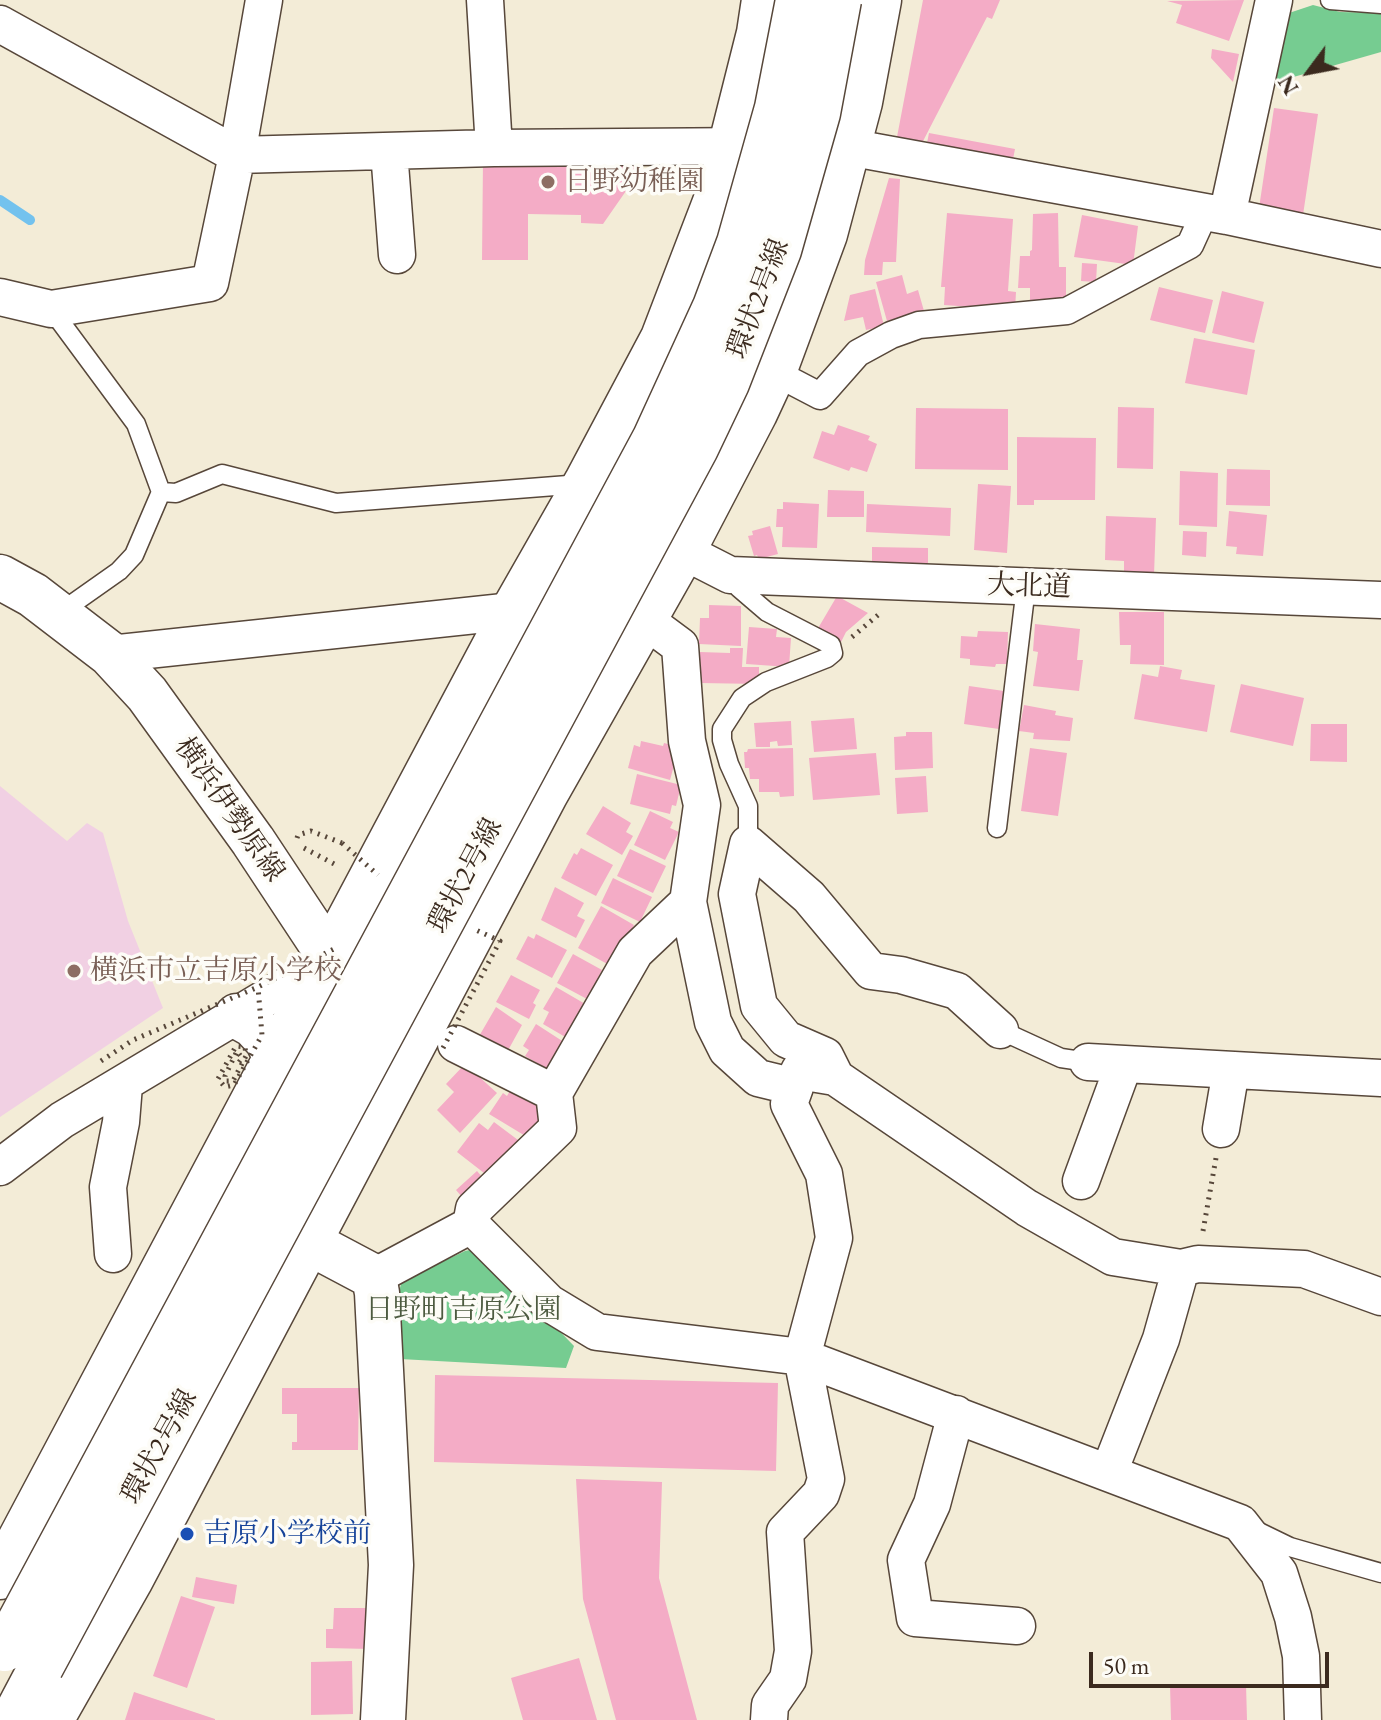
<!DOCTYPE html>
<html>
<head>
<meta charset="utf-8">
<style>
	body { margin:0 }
	#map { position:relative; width:1381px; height:1720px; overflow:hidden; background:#f3ecd7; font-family:"EB Garamond",serif }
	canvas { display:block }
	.north { position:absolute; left:1269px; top:32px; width:80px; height:80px; -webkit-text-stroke:6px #fdfcf7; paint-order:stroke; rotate:238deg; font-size:22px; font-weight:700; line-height:32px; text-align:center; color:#3b2a1e }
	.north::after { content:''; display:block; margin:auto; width:28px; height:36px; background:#3b2a1e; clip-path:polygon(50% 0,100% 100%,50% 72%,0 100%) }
	.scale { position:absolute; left:1089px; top:1652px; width:240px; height:36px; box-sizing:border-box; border:4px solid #3b2a1e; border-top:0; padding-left:10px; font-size:24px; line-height:28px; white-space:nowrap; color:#3b2a1e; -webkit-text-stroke:6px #fdfcf7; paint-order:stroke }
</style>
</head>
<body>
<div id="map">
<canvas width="1381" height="1720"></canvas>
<div class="north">N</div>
<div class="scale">50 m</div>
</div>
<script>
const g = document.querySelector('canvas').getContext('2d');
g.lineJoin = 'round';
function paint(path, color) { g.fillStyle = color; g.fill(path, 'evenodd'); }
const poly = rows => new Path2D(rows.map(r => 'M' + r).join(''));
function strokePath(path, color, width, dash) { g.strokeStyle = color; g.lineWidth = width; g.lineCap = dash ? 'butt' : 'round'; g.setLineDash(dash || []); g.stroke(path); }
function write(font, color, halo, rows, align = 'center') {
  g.font = font + ' "EB Garamond","Noto Serif JP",serif'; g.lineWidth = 7; g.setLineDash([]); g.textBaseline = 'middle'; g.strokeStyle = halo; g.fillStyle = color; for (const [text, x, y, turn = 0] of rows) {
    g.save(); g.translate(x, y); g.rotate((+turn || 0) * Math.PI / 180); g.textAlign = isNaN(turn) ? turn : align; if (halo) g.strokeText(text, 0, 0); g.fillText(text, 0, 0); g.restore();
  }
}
paint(poly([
	[0,786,67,841,87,823,103,833,128,921,163,1008,0,1117]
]), '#f1d0e3');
paint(poly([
	[1313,5,1340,12,1381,13,1381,52,1269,84,1280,16],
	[479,1248,574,1346,566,1368,400,1359,394,1308,402,1281,465,1251]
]), '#76cc91');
strokePath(poly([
	[0,200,30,220]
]), '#73c2ee', 10);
paint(poly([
	[923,0,1000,0,992,19,987,17,920,147,897,137],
	[1244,0,1229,41,1176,23,1182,5,1167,1],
	[1212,49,1239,54,1233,82,1211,58],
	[1274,108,1318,114,1303,215,1259,208],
	[929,133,1015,149,1012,164,926,148],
	[483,161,636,163,635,178,603,224,581,223,581,215,528,214,528,260,482,260],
	[889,178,900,179,896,262,883,262,882,275,864,275,865,260],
	[947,213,1013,219,1008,291,1016,292,1015,310,944,305,945,287,941,287],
	[1058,213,1059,267,1066,267,1066,300,1030,300,1030,288,1018,288,1020,256,1030,256,1030,251,1032,250,1033,214],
	[1082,215,1138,226,1133,265,1074,257],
	[1082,263,1097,264,1096,282,1081,281],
	[902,275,907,294,918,290,924,311,887,321,876,282],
	[1159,287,1213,300,1205,333,1150,320],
	[875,289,884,326,866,330,863,317,844,321,850,295],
	[1222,291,1264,302,1254,343,1212,333],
	[1194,338,1255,350,1247,395,1185,383],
	[1118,407,1154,408,1153,469,1117,468],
	[916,408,1008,409,1008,470,915,469],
	[838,425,870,436,868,440,877,444,867,472,851,467,849,471,813,458,822,431,834,435],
	[1017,437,1096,438,1095,500,1034,500,1034,505,1017,505],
	[1227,469,1270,470,1270,506,1226,505],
	[1180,471,1218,473,1217,527,1179,525],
	[978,484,1011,486,1007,553,974,550],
	[828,490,864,491,864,517,827,517],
	[783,502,819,504,817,548,782,547,783,527,776,527,777,509,783,509],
	[867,504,951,508,950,536,866,532],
	[1229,511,1267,515,1263,556,1236,554,1237,547,1226,546],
	[1106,516,1156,518,1154,575,1124,574,1124,561,1105,560],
	[770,526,778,554,759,559,757,555,754,556,748,536,753,535,752,531],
	[1183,531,1207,532,1206,557,1182,555],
	[872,547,928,548,928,567,872,565],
	[837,596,868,613,846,632,840,644,817,630],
	[709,605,741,606,741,646,699,644,700,618,709,618],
	[1119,612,1164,612,1164,665,1130,664,1131,645,1120,645],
	[1035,624,1080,629,1077,660,1083,660,1079,691,1033,686,1038,652,1033,651],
	[749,627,777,629,776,637,791,638,789,667,746,664],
	[978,631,1008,632,1007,664,996,664,995,667,970,665,970,659,960,658,961,636,977,637],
	[730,648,743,648,742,667,759,667,759,684,700,683,700,652,730,653],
	[1160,666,1182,670,1180,679,1215,685,1207,732,1134,719,1142,674,1158,677],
	[1241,684,1304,698,1293,746,1230,732],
	[969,686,1004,691,999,729,964,724],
	[1024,705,1056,711,1055,715,1073,718,1070,741,1033,739,1034,733,1019,731],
	[854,718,857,749,814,752,811,721],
	[791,721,792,745,778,746,777,741,770,742,770,747,756,747,754,723],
	[1311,724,1347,724,1347,762,1310,761],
	[906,732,932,732,933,768,895,770,894,737,906,736],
	[641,741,663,746,664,743,679,747,670,780,628,768,634,745,640,747],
	[793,748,794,796,780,797,779,792,759,792,759,779,750,779,749,768,745,768,744,752,747,752,748,749],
	[1030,748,1067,753,1058,816,1021,811],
	[876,753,880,795,813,800,809,758],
	[637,774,681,785,676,806,672,805,670,814,630,804],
	[926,776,928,812,897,814,895,778],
	[603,806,631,823,626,832,633,836,622,855,586,834],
	[650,811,673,822,670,828,679,832,665,860,634,845],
	[581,848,613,865,596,896,561,878,574,853,577,855],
	[630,849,666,866,653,893,617,876],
	[613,878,652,897,640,922,601,903],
	[555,887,584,903,577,916,585,920,576,938,541,920],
	[601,906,634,925,611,966,578,948],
	[536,934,567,950,552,978,516,959,528,936,534,939],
	[573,954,602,970,587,999,557,983],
	[511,975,540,990,533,1003,536,1005,529,1019,496,1002],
	[556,987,587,1005,567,1038,543,1024,549,1012,543,1009],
	[496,1007,522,1025,506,1054,478,1038],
	[536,1024,570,1046,554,1073,525,1056,529,1050,523,1046],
	[465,1064,497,1093,460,1133,437,1110,454,1092,446,1084],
	[511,1089,522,1090,548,1113,532,1140,489,1114,503,1093,507,1096],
	[494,1122,522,1143,493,1180,457,1152,479,1123,488,1130],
	[477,1171,489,1185,468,1204,456,1190],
	[435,1375,778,1383,776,1471,434,1462],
	[282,1388,359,1388,358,1450,292,1450,292,1442,297,1442,297,1414,282,1414],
	[576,1479,662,1482,659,1578,697,1720,616,1720,583,1599],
	[196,1577,237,1585,234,1604,192,1597],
	[181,1596,215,1607,187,1688,153,1676],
	[334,1608,370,1608,370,1649,326,1648,326,1629,333,1629],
	[579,1658,597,1720,523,1720,511,1678],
	[352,1661,353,1714,311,1715,311,1662],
	[1246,1684,1247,1720,1171,1720,1170,1685],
	[134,1692,215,1719,215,1720,125,1720]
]), '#f4acc6');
const service = poly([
	[1330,0,1381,4],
	[51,309,136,424,161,492],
	[730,575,739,588,767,612,831,645,833,653,827,658,766,682,742,698,722,729,722,740,729,764,748,806,748,844],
	[58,614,119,571,134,555,161,492,176,493,222,474,336,503,581,484],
	[997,828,1026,587],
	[1000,1030,1061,1058,1088,1062],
	[1255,1530,1290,1547,1381,1573]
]);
const pedestrian = poly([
	[774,372,820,396,858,353,891,335,919,325,1067,311,1190,245,1205,212]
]);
const minor = poly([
	[485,0,494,148],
	[0,24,237,155,494,148,757,146],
	[820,147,848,147,1227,216,1381,249],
	[389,151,397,255],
	[1227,216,1274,0],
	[0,297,51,309,210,283,237,155,264,0],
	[683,551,730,575,1381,600],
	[110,654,513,611],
	[688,902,713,1022,727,1050,758,1078,795,1087,789,1104,824,1174,834,1238,802,1357,826,1479,821,1494,785,1532,793,1651,788,1679,770,1705,769,1720],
	[456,1044,554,1093,558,1128,474,1209,471,1225],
	[1088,1062,1381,1078],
	[799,1071,835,1077,1027,1208,1113,1257,1181,1268,1198,1264,1304,1269,1381,1297],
	[835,1076,825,1056,786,1039,759,1006,737,894,748,844,809,897,871,971,901,975,957,991,1000,1030],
	[554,1093,635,952,688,902,702,805,687,741,680,646,645,620],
	[1221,1129,1231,1070],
	[0,1167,62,1120,331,959],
	[1081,1181,1124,1064],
	[113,1254,108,1187,121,1122,124,1085],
	[374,1277,471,1225,549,1303,597,1332,802,1357,1240,1523,1279,1573,1293,1617,1301,1656,1303,1720],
	[956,1414,932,1504,906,1560,915,1618,1017,1626],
	[1109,1472,1161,1339,1181,1268]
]);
const primary = poly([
	[0,577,33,595,110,654,147,694,253,841,331,959,339,982],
	[237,1016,253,1025,267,1040,277,1060],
	[308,1242,374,1277,377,1293,391,1565,383,1720],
	[0,1577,513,611,586,483,663,338,719,192,759,33,764,0],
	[13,1720,41,1667],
	[51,1720,130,1581,545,795,683,551,755,413,774,372,825,234,860,102,879,0]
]);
strokePath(service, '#57473a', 21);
strokePath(pedestrian, '#57473a', 29);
strokePath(minor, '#57473a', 39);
strokePath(primary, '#57473a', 47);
strokePath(poly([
	[852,637,878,615],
	[297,838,298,835,311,831,342,843],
	[304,848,338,866],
	[1203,1231,1216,1158]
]), '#57473a', 5, [2, 6]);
strokePath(service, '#fff', 18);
strokePath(pedestrian, '#fff', 26);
strokePath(minor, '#fff', 36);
strokePath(primary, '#fff', 44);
const primaryBridge = poly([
	[5,1649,655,438,715,307,739,243,777,108,798,0],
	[41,1667,696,448,727,383,779,250,818,113,839,0]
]);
strokePath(primaryBridge, '#57473a', 47, []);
strokePath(poly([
	[342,843,378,875],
	[443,1048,500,941,476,930],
	[101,1061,133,1040,258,987,338,947],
	[239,1062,242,1058,237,1051,225,1076,225,1081,233,1081,246,1056,245,1047,236,1046,218,1079,225,1087,234,1085,262,1035,258,987]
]), '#57473a', 5, [2, 6]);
strokePath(primaryBridge, '#fff', 44);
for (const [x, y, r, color] of [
	[548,182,8,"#8d6e63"],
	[74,971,8,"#8d6e63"],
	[187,1534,8,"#1a4fb4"]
]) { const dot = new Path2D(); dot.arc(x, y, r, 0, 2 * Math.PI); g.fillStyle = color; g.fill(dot); strokePath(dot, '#fdfcf7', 3); }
write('28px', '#785e54', '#fdfcf7', [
	["日野幼稚園",564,182],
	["横浜市立吉原小学校",90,971]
], 'left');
write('28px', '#3b2a1e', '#fdfcf7', [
	["環状2号線",759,299,-69],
	["大北道",1029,587,2],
	["横浜伊勢原線",229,810,55],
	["環状2号線",466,876,-62],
	["環状2号線",160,1447,-61]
]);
write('28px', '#4d5b40', '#fdfcf7', [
	["日野町吉原公園",463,1310]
]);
write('28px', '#164399', '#fdfcf7', [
	["吉原小学校前",203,1534]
], 'left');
</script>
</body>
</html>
